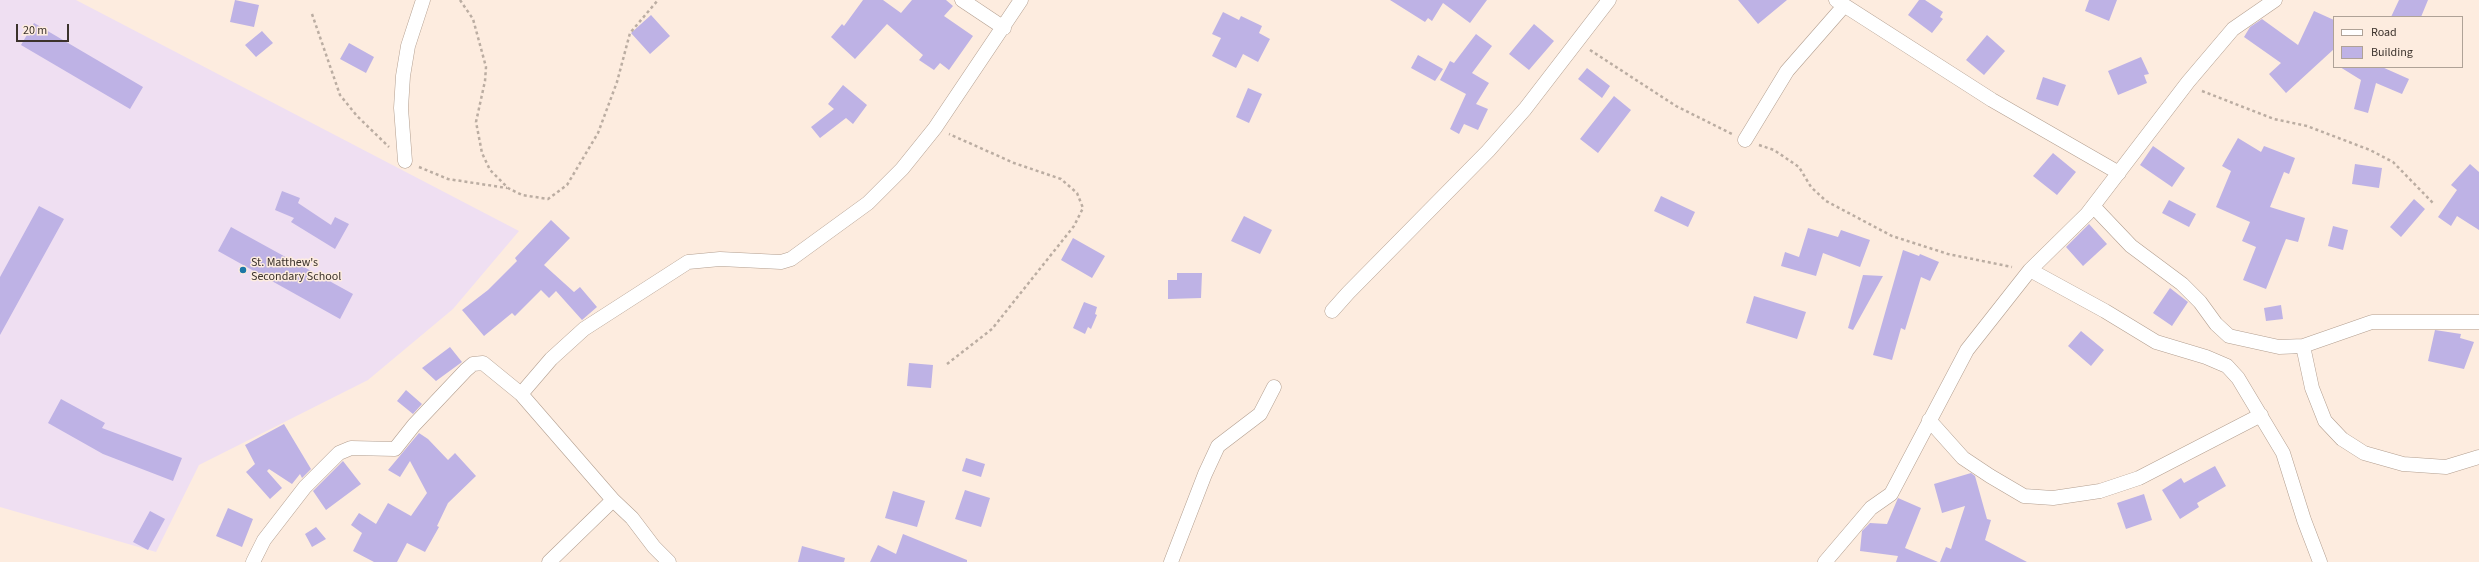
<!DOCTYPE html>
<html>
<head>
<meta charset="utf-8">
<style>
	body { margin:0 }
	#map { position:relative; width:2479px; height:562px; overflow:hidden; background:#fdecdf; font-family:"Source Sans 3",sans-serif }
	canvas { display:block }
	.legend { position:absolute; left:2333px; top:16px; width:130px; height:52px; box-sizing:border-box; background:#fdecdf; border:1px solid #afa297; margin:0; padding:5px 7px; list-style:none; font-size:12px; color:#3b322c }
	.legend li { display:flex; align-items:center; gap:8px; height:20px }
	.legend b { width:20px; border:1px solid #afa297 }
	.scale { position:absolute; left:16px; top:24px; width:53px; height:18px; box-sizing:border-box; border:2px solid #3b322c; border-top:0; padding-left:5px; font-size:12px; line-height:14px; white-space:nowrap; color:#3b322c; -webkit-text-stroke:3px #fdecdf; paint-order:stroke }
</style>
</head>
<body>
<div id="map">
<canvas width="2479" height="562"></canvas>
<ul class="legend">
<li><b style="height:5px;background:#fff"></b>Road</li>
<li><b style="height:11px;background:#beb2e5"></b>Building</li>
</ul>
<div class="scale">20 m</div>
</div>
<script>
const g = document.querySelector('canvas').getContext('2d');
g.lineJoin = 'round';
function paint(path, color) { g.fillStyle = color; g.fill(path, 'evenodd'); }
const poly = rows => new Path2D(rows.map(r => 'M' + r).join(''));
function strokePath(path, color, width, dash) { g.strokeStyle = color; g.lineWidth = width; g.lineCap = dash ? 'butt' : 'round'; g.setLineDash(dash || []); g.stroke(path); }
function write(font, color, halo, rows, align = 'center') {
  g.font = font + ' "Source Sans 3",sans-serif'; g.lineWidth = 3; g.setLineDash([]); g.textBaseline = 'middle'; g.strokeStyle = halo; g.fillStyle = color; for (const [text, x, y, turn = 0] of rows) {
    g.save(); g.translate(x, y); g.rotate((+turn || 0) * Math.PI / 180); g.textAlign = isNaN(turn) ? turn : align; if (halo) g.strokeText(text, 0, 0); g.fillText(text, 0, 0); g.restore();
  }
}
paint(poly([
	[0,0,76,0,519,231,453,309,368,380,199,465,156,552,0,507]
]), '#efdff2');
paint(poly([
	[235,0,259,5,254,27,230,22],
	[863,0,883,0,901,13,912,0,946,0,953,6,944,16,973,36,949,70,940,63,934,70,919,60,923,55,887,24,855,59,831,37,842,24,844,26],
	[1390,0,1487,0,1470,23,1443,3,1432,21,1428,18,1425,22],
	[1738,0,1787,0,1758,24],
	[1919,0,1925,0,1943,12,1940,17,1943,19,1932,33,1908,15],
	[2089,0,2117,0,2109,21,2085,11],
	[2399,0,2428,0,2421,17,2391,17],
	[2314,11,2334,20,2334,49,2286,93,2269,74,2281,63,2244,37,2250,27,2262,19,2298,45],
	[1223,12,1239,20,1241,16,1262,26,1259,33,1270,39,1258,62,1243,54,1236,68,1212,56,1221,38,1212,34],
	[651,15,670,36,650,54,631,33],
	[34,23,143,87,130,109,21,45],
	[1534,24,1554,41,1529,70,1509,54],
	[262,31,273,43,256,57,245,45],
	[1476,34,1492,46,1472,73,1489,83,1476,104,1488,109,1478,130,1464,124,1459,134,1450,129,1466,94,1440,80,1450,61,1454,63],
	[1987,35,2005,51,1984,75,1966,60],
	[349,43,374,57,366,73,340,59],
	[1418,55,1443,69,1435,81,1411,68],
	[2141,57,2149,74,2144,75,2147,83,2118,95,2108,71],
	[2340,67,2382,67,2409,79,2402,94,2376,83,2368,113,2354,109,2361,80],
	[1587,68,1610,86,1602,98,1578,79],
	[2043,77,2066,85,2058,106,2036,99],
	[843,85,867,105,853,124,846,118,820,138,811,127,834,109,828,104],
	[1248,88,1262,94,1249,123,1236,117],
	[1614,96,1631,110,1598,153,1580,139],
	[2238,138,2261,152,2264,146,2295,158,2289,174,2284,172,2270,207,2305,218,2298,242,2286,239,2266,289,2243,280,2256,247,2242,241,2250,222,2216,207,2231,171,2222,166],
	[2153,146,2185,168,2172,187,2140,165],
	[2053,153,2076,172,2057,195,2033,176],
	[2355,164,2382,168,2379,188,2352,184],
	[2470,164,2479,172,2479,230,2457,216,2451,226,2438,217,2457,190,2451,185],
	[282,191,300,198,298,203,331,225,335,217,349,224,335,249,291,222,294,218,275,210],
	[1661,196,1695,212,1688,227,1654,211],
	[2414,199,2425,209,2401,237,2390,227],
	[2169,200,2196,214,2189,227,2162,213],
	[39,206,64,219,0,335,0,277],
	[1244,216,1272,230,1260,254,1231,241],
	[551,220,570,238,544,265,574,292,580,287,597,307,582,320,556,291,549,298,541,290,515,316,512,313,484,336,462,310,488,290,517,261,515,258],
	[2089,224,2107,244,2083,266,2066,247],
	[2333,226,2348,230,2343,250,2328,246],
	[231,227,353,294,340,319,218,251],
	[1808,228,1838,237,1841,230,1870,240,1860,267,1823,253,1816,276,1781,266,1785,252,1799,257],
	[1073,238,1105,256,1092,278,1061,260],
	[1903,250,1919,256,1920,254,1939,262,1930,281,1921,277,1905,330,1901,328,1892,360,1873,355],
	[1177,273,1202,273,1201,298,1168,299,1168,280,1177,280],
	[1863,275,1883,276,1853,330,1848,328],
	[2170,288,2188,302,2172,326,2153,313],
	[1754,296,1806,312,1797,339,1746,323],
	[1084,302,1097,307,1095,314,1097,315,1091,329,1088,327,1085,334,1073,328],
	[2281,305,2283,319,2266,321,2264,308],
	[2435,330,2461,334,2460,338,2474,342,2464,369,2428,361],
	[2081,331,2104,350,2091,366,2068,346],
	[450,347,462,362,436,381,422,368],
	[909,363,933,365,931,388,907,386],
	[406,390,422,404,413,414,397,401],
	[61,399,105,423,102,428,182,458,173,481,103,454,48,423],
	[284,424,311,469,302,478,300,474,292,484,269,469,267,471,282,488,270,499,246,472,255,464,245,445],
	[419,433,428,439,448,460,455,453,476,476,448,503,437,526,439,527,425,552,407,543,397,562,374,562,353,551,362,533,351,525,359,513,376,524,388,503,411,516,427,493,410,461,400,477,388,470],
	[966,458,985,464,981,477,962,471],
	[343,461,361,484,326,510,313,491],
	[2215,466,2226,486,2197,503,2199,507,2180,519,2162,490,2181,478,2184,483],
	[1971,473,1975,476,1987,519,1991,520,1985,540,2027,562,1940,562,1946,547,1951,549,1965,506,1942,513,1934,484],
	[965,490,990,498,981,527,955,519],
	[893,491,925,501,917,527,885,518],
	[2144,494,2152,520,2126,529,2117,503],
	[1898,498,1921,508,1905,548,1938,562,1896,562,1898,556,1860,551,1862,531,1870,523,1887,524],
	[228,508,253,519,242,547,216,536],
	[150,511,165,519,148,550,133,542],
	[316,527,326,539,312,547,305,534],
	[903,534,967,560,967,562,870,562,878,545,896,554],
	[802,546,845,558,844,562,798,562]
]), '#beb2e5');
const minor = poly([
	[962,0,1004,28],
	[1836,0,1992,100,2119,173],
	[1745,140,1787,71,1843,7],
	[405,161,401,108,403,76,408,46,423,0],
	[2093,206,2131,246,2182,284,2200,302,2216,324,2229,336,2279,347,2303,346,2372,322,2479,322],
	[2030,270,2105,311,2156,342,2206,357,2227,366,2238,378,2283,453,2304,520,2320,562],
	[1332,311,1348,293,1488,151,1525,109,1609,0],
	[2303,346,2312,388,2325,421,2342,439,2364,453,2403,464,2446,467,2479,457],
	[521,394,551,359,584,329,688,262,720,259,781,262,791,259,868,203,902,169,935,128,1021,0],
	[1929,420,1963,458,1990,476,2024,496,2053,498,2100,491,2139,478,2261,415],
	[253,562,264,540,305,487,339,453,351,448,395,449,414,425,466,370,473,364,483,363,521,394,613,500,632,518,654,547,669,562],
	[549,562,613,500],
	[1171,562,1205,474,1218,446,1260,414,1274,387],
	[1825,562,1871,508,1891,494,1967,350,2030,270,2087,214,2188,82,2233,29,2275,0]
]);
strokePath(minor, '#b29e8f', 15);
strokePath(poly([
	[460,0,473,19,486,67,485,81,476,122,482,153,490,170,508,188,522,195,548,199,567,185,598,133,617,82,630,33,658,0],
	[312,14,340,95,357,116,389,147],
	[1590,50,1676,106,1732,134],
	[2202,91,2274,119,2307,126,2370,150,2393,162,2433,203],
	[1759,145,1774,150,1799,167,1811,187,1826,201,1892,236,1948,254,2012,267],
	[419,167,448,179,507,188],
	[947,364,992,329,1074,226,1083,208,1077,193,1061,179,1014,163,949,134]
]), '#bbada2', 2.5, [3, 3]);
strokePath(minor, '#fff', 14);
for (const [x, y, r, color] of [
	[243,270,4,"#1c77a6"]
]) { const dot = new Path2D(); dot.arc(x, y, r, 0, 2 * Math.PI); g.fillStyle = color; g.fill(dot); strokePath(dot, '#fdecdf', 1.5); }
write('12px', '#3b322c', '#fdecdf', [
	["St. Matthew's",251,263],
	["Secondary School",251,277]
], 'left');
</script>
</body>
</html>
